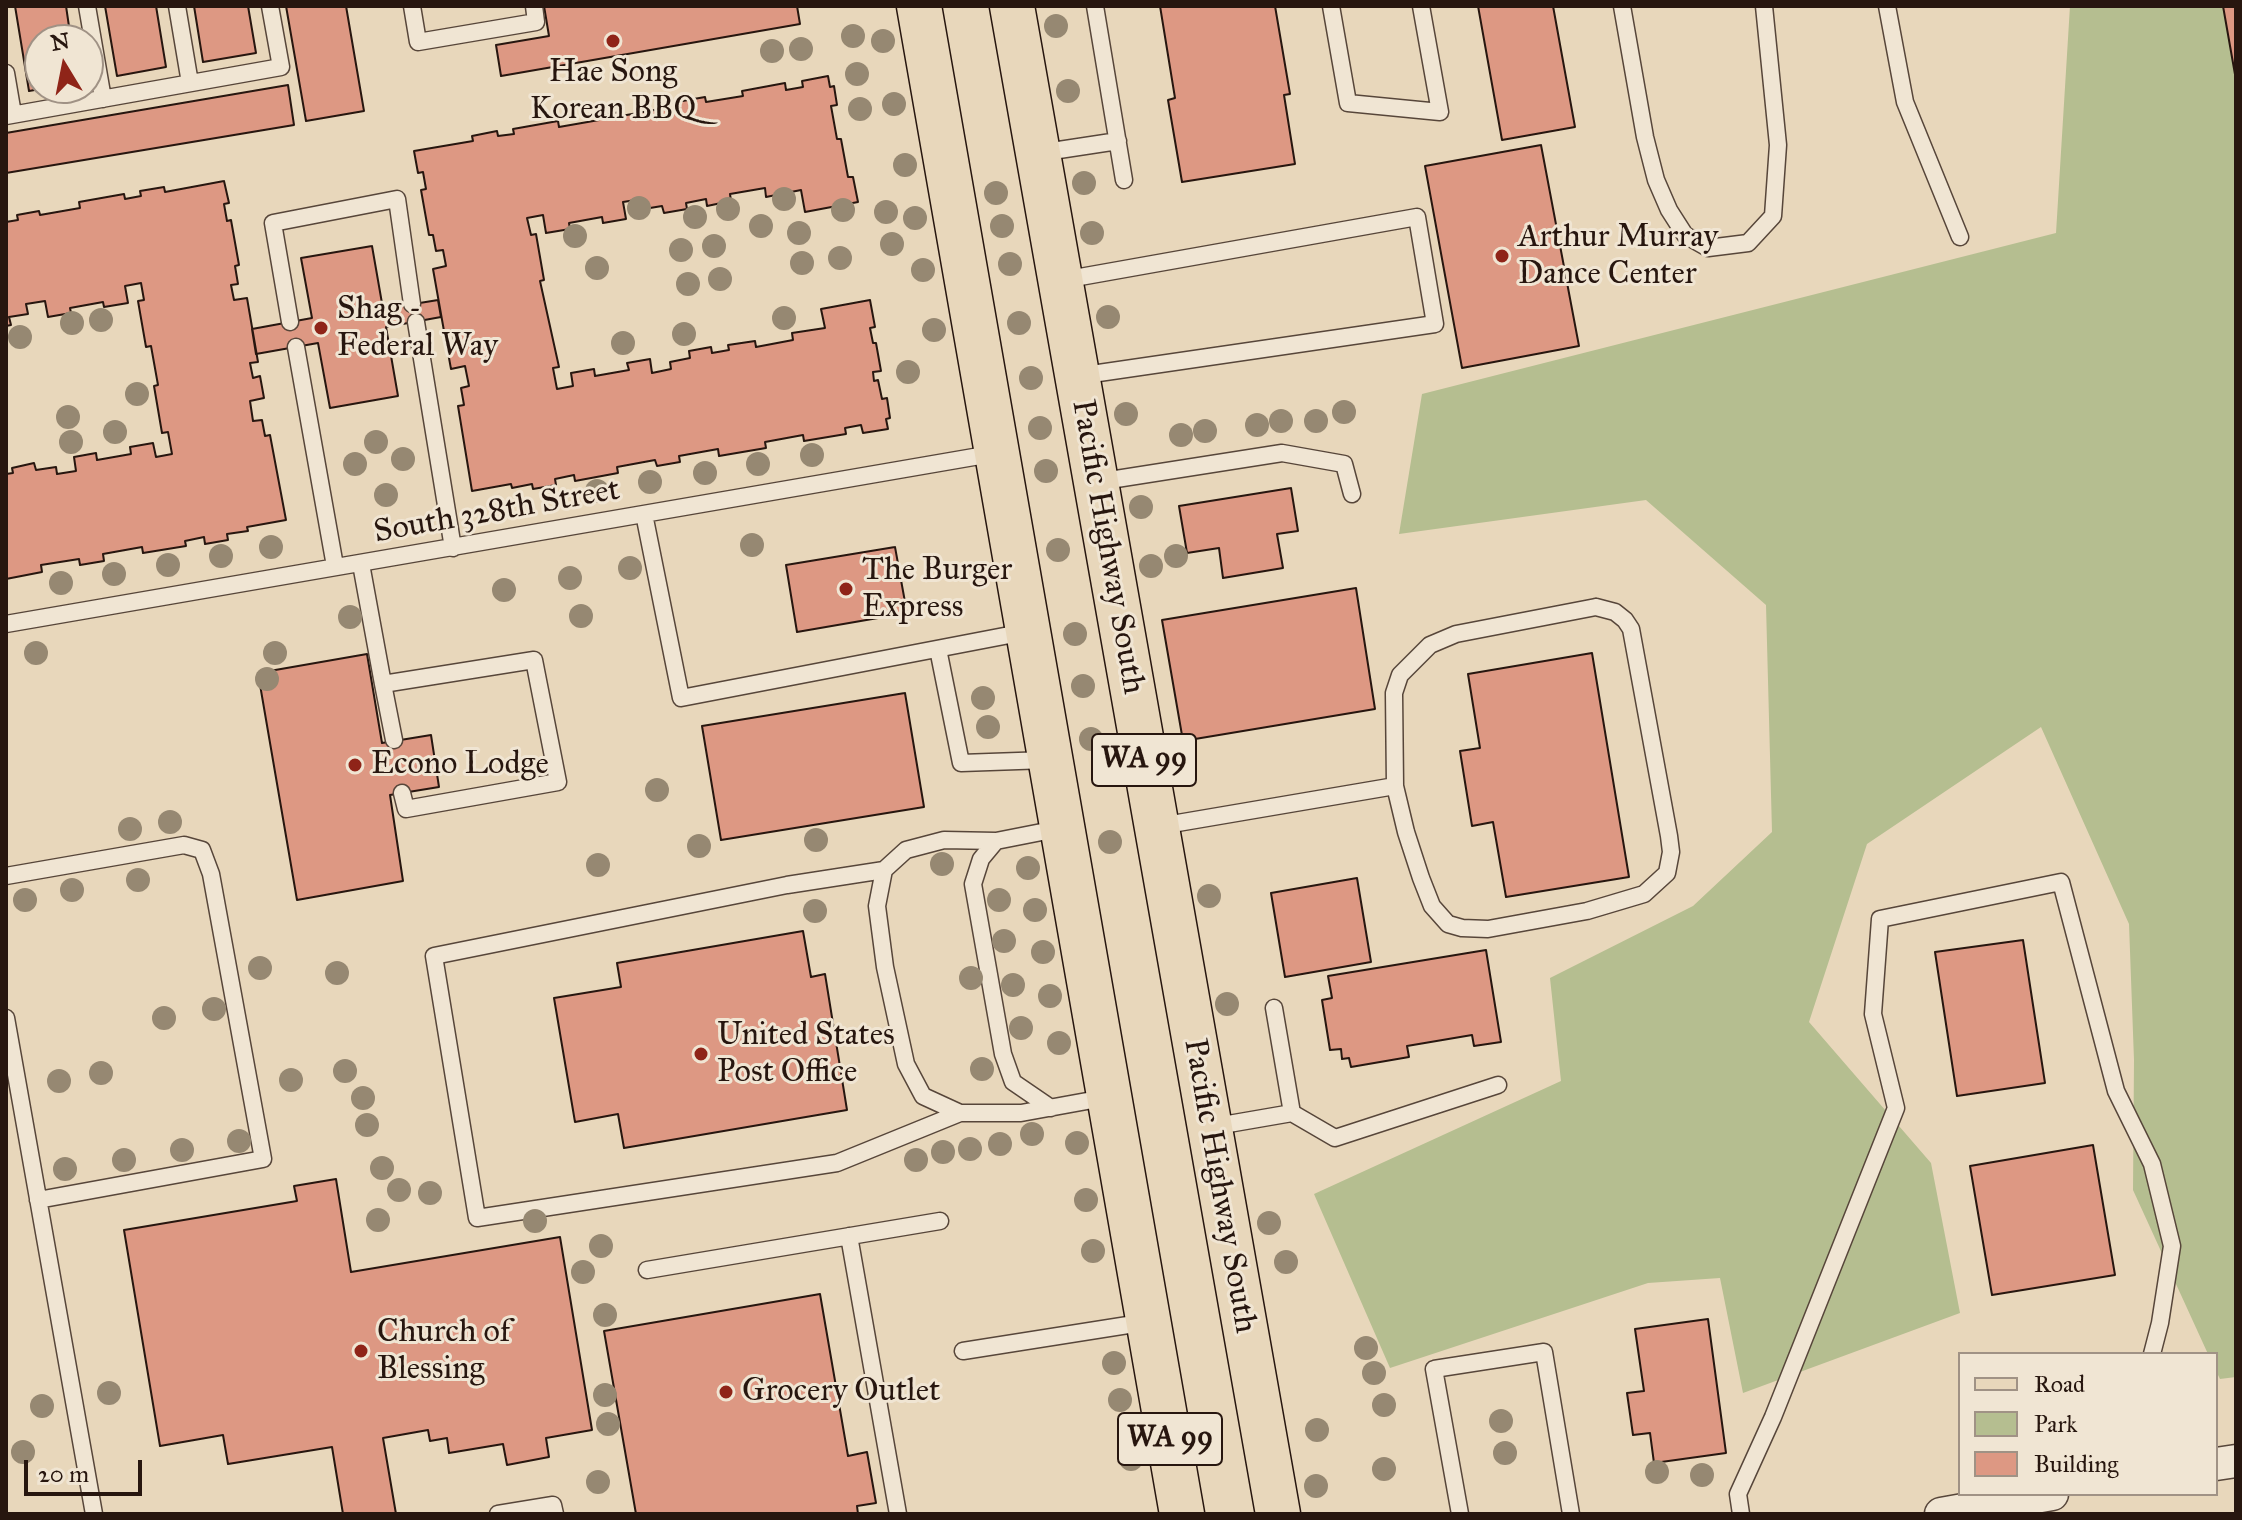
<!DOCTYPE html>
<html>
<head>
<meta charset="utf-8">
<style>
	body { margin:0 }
	#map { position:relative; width:2242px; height:1520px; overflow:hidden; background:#e8d7bb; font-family:"IM FELL Great Primer",serif }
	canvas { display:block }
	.frame { position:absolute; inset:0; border:8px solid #27160f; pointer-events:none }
	.legend { position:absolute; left:1958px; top:1352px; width:260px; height:144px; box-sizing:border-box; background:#f0e5d3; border:2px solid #a09285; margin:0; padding:10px 14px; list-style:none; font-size:24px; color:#27160f }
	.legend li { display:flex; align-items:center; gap:16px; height:40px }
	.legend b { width:40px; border:2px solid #a09285 }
	.north { position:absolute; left:24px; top:24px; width:80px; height:80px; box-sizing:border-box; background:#f0e5d3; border:2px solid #a09285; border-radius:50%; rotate:350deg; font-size:22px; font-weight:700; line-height:32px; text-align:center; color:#27160f }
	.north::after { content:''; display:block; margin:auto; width:28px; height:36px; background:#8f2418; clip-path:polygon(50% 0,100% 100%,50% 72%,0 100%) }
	.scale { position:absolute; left:24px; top:1460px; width:118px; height:36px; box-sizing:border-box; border:4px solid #27160f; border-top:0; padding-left:10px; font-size:24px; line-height:28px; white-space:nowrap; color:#27160f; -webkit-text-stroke:6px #f0e5d3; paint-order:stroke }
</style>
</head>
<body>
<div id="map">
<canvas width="2242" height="1520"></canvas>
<div class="frame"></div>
<ul class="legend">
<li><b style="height:10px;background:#e8d7bb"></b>Road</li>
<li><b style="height:22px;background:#b5be90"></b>Park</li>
<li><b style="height:22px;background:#dd9883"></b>Building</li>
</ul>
<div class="north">N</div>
<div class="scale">20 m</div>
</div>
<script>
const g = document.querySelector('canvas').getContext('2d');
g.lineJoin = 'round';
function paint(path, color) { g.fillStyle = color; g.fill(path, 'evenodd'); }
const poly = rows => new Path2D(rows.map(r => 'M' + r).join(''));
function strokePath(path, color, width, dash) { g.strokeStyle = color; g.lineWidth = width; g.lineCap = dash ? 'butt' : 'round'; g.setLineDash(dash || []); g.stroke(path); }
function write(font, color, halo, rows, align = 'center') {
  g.font = font + ' "IM FELL Great Primer",serif'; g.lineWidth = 6; g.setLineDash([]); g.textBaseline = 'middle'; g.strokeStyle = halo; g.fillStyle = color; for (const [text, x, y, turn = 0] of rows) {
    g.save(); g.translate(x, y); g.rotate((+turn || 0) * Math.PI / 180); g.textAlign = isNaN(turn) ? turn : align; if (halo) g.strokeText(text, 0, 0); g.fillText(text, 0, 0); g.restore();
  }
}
paint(poly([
	[2070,6,2236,6,2236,1377,2220,1379,2216,1371,2216,1354,2208,1354,2133,1190,2134,1060,2129,924,2041,727,1867,844,1809,1022,1931,1163,1960,1313,1743,1393,1720,1278,1648,1283,1390,1368,1314,1194,1561,1081,1550,978,1693,906,1772,832,1766,605,1646,500,1399,534,1422,394,2056,233]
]), '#b5be90');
const building = poly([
	[15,6,66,6,71,40,40,40,40,88,46,88,29,91,15,6],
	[105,6,156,6,166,67,117,76,105,6],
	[194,6,248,6,256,53,203,62,194,6],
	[286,6,346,6,364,111,306,121,286,6],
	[544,6,797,6,800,24,501,76,496,45,549,36,544,6],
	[1160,6,1275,6,1290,94,1284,95,1295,164,1182,182,1168,100,1175,98,1160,6],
	[1478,6,1553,6,1575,127,1502,140,1478,6],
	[2223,6,2236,6,2236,80,2223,6],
	[828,76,830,87,834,86,837,105,831,106,837,139,841,139,848,177,853,177,858,202,805,212,801,190,766,197,765,188,730,194,731,201,707,206,706,199,686,203,687,209,664,213,662,206,644,209,642,199,623,202,626,219,603,223,602,217,569,223,570,229,546,233,543,215,527,218,531,235,536,234,544,280,540,281,559,367,553,368,557,389,573,386,571,373,594,369,595,376,629,370,627,363,650,359,652,373,671,369,670,362,690,358,689,351,711,347,712,353,729,350,728,345,755,341,756,347,793,340,792,333,825,328,821,309,870,300,875,327,870,328,873,343,876,343,881,371,873,372,874,381,878,380,882,399,887,398,890,418,886,419,888,429,863,433,861,425,845,428,846,434,804,441,803,435,765,442,766,448,719,456,718,449,679,456,680,462,657,466,655,460,617,467,618,473,575,481,574,475,555,479,556,485,533,489,532,484,512,488,511,484,472,491,458,406,464,405,461,388,469,386,465,366,451,369,447,347,455,346,452,330,444,331,433,269,446,266,443,250,436,251,433,235,429,235,421,190,426,189,423,172,418,173,414,151,473,141,472,136,497,131,498,136,514,134,513,129,558,121,559,127,599,120,598,115,620,112,621,116,660,109,660,105,705,97,706,102,743,96,742,91,785,83,786,90,803,87,802,81,828,76],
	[288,85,294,125,6,173,6,133,288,85],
	[1541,145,1579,346,1462,368,1425,166,1541,145],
	[224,181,229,203,224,204,227,221,231,220,239,265,235,266,238,284,231,285,234,300,247,298,258,362,250,363,253,378,260,376,264,398,250,401,253,421,262,420,265,436,270,435,286,520,247,527,248,531,227,534,228,540,205,544,204,537,185,541,186,546,143,553,142,547,103,554,104,561,80,565,79,559,41,565,42,572,6,579,6,474,13,473,12,468,34,463,36,470,56,467,57,474,76,471,74,457,96,453,97,460,131,454,130,447,153,443,156,457,172,454,168,432,162,433,154,386,158,385,151,346,146,347,138,301,144,300,141,283,125,286,128,303,104,307,103,302,70,308,71,313,48,317,45,301,26,304,28,314,9,317,11,325,6,326,6,222,18,220,17,215,39,211,40,215,80,208,79,202,124,194,125,199,141,196,140,191,164,187,165,192,224,181],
	[372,246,383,309,438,300,441,317,386,327,398,396,330,408,318,343,256,354,252,329,312,318,301,258,372,246],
	[1291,488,1298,531,1277,534,1283,568,1223,578,1219,548,1187,553,1179,506,1291,488],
	[895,547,907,613,797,632,786,565,895,547],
	[1356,588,1375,709,1183,741,1162,620,1356,588],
	[1592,653,1629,877,1506,897,1493,822,1472,826,1460,751,1480,748,1468,674,1592,653],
	[367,654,382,743,431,735,439,787,390,795,403,881,297,900,258,673,367,654],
	[905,693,924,807,721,840,702,726,905,693],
	[1357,878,1371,962,1285,977,1271,893,1357,878],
	[803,931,811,977,825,974,847,1110,624,1148,618,1114,575,1122,554,998,621,987,617,963,803,931],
	[2023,940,2045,1083,1957,1096,1935,952,2023,940],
	[1486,950,1501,1042,1474,1046,1472,1035,1407,1046,1409,1057,1351,1067,1349,1058,1342,1059,1341,1049,1330,1050,1322,1000,1332,998,1328,976,1486,950],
	[2093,1145,2115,1275,1992,1295,1970,1166,2093,1145],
	[336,1179,351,1272,560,1237,592,1430,546,1438,549,1457,507,1465,503,1444,449,1453,447,1438,430,1441,428,1430,383,1438,396,1514,343,1514,332,1447,228,1464,223,1435,160,1446,124,1230,297,1201,294,1186,336,1179],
	[820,1294,848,1456,867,1452,876,1503,857,1506,858,1514,636,1514,604,1331,820,1294],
	[1708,1319,1726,1453,1654,1463,1650,1433,1633,1435,1627,1393,1644,1391,1635,1329,1708,1319]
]);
paint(building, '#dd9883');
strokePath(building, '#27160f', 2);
const service = poly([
	[87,6,103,99],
	[177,6,190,83],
	[412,6,418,42,536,22,534,6],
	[1095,6,1124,180],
	[1331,6,1348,103,1440,112,1421,6],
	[1622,6,1645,137,1656,180,1669,210,1685,235,1708,248,1748,243,1773,216,1778,145,1764,6],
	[1887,6,1905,102,1960,237],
	[6,73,13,114],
	[6,116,281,67,270,6],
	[1039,153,1118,141],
	[1063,280,1417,217,1435,324,1078,376],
	[290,322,273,223,397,199,412,304],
	[416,322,453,548],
	[296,347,335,566],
	[1097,482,1282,453,1344,464,1352,494],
	[644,514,681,698,1025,632],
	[361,564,383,684,534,660,558,782,406,809,402,793],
	[1596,607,1615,612,1625,620,1631,629,1669,836,1671,852,1667,873,1644,894,1587,911,1488,929,1462,928,1448,924,1432,906,1421,878,1406,832,1395,786,1394,693,1400,675,1430,645,1456,634,1596,607],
	[6,624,997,453],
	[938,649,961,763,1047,760],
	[383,684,394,740],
	[1160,826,1395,786],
	[1062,828,996,841,944,840,906,850,884,870,877,906,885,967,906,1064,923,1096,960,1113,1021,1113,1109,1097],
	[996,841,981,859,973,884,1003,1054,1013,1082,1051,1108],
	[884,870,787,885,434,956,477,1218,837,1163,960,1113],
	[6,876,184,845,202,850,211,874,263,1159,38,1200],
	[6,1018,94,1514],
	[1292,1113,1335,1138,1498,1085],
	[1211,1127,1292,1113,1274,1008],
	[849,1236,898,1514],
	[647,1270,940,1221],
	[963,1351,1147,1322],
	[498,1514,553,1505,555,1514],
	[1460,1514,1434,1369,1544,1352,1571,1514],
	[1741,1514,1738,1494,1773,1417,1896,1108,1873,1014,1880,919,2061,882,2116,1091,2152,1164,2172,1246,2160,1323,2152,1354]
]);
const minor = poly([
	[2216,1464,2236,1461],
	[1941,1514,2052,1494]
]);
const primary = poly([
	[919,6,1182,1514],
	[1012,6,1278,1514]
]);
strokePath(service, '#57463a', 19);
strokePath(minor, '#57463a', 35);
strokePath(primary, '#27160f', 47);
strokePath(service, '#f0e5d3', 16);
strokePath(minor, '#f0e5d3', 32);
strokePath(primary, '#e8d7bb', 44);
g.fillStyle = '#968872';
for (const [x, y] of [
	[1056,26],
	[853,36],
	[883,41],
	[801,49],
	[772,51],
	[857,74],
	[1068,91],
	[894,104],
	[860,109],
	[905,165],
	[1084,183],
	[996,193],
	[784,199],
	[639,208],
	[728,209],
	[843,210],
	[886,212],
	[695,217],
	[915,218],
	[761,226],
	[1002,226],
	[799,233],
	[1092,233],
	[575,236],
	[892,244],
	[714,246],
	[681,250],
	[840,258],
	[802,263],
	[1010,264],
	[597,268],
	[923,270],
	[720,279],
	[688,284],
	[1108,317],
	[784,318],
	[101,320],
	[72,323],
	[1019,323],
	[934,330],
	[684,334],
	[20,337],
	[623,343],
	[908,372],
	[1031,378],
	[137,394],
	[1344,412],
	[1126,414],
	[68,417],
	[1281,421],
	[1316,421],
	[1257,425],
	[1040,428],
	[1205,431],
	[115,432],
	[1181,435],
	[71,442],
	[376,442],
	[812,455],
	[403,459],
	[355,464],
	[758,464],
	[1046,471],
	[705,473],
	[650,482],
	[597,491],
	[386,495],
	[1141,507],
	[752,545],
	[271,547],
	[1058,550],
	[221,556],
	[1176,556],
	[168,565],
	[1151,566],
	[630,568],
	[114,574],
	[570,578],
	[61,583],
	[504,590],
	[581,616],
	[350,617],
	[1075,634],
	[36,653],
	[275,653],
	[267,679],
	[1083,686],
	[983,698],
	[988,727],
	[1091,739],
	[657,790],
	[170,822],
	[130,829],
	[816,840],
	[1110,842],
	[699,846],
	[942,864],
	[598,865],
	[1028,868],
	[138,880],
	[72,890],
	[1209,896],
	[25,900],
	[999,900],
	[1035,910],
	[815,911],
	[1004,941],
	[1043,952],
	[260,968],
	[337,973],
	[971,978],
	[1013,985],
	[1050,996],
	[1227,1004],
	[214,1009],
	[164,1018],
	[1021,1028],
	[1059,1043],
	[982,1069],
	[345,1071],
	[101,1073],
	[291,1080],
	[59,1081],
	[363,1098],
	[367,1125],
	[1032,1134],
	[239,1141],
	[1077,1143],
	[1000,1144],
	[970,1149],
	[182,1150],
	[943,1152],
	[124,1160],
	[916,1160],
	[382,1168],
	[65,1169],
	[399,1190],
	[430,1193],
	[1086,1200],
	[378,1220],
	[535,1221],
	[1269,1223],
	[601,1246],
	[1093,1251],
	[1286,1262],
	[583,1272],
	[605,1315],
	[1366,1348],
	[1114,1363],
	[1374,1373],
	[109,1393],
	[605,1395],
	[1120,1400],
	[1384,1405],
	[42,1406],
	[1501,1421],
	[608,1424],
	[1317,1430],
	[23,1452],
	[1505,1453],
	[1131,1459],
	[1384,1469],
	[1657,1472],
	[1702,1475],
	[598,1482],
	[1316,1486]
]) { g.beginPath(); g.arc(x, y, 12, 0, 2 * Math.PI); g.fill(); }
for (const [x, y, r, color] of [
	[613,41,8,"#8f2418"],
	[1502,256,8,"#8f2418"],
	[321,328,8,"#8f2418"],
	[846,589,8,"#8f2418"],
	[355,765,8,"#8f2418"],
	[701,1054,8,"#8f2418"],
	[361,1351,8,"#8f2418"],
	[726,1392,8,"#8f2418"]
]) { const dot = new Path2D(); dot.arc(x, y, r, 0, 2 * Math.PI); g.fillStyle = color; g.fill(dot); strokePath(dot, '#f0e5d3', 3); }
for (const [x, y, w] of [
	[1144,760,104],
	[1170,1439,104]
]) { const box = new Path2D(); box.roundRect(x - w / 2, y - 26, w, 52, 6); g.fillStyle = '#f0e5d3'; g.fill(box); strokePath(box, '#27160f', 2); }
write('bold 30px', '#27160f', null, [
	["WA 99",1144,760],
	["WA 99",1170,1439]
]);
write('32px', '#27160f', '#f0e5d3', [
	["Hae Song",613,73,"center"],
	["Korean BBQ",613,110,"center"],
	["Arthur Murray",1518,238],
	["Dance Center",1518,275],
	["Shag -",337,310],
	["Federal Way",337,347],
	["The Burger",862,571],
	["Express",862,608],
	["Econo Lodge",371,765],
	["United States",717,1036],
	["Post Office",717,1073],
	["Church of",377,1333],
	["Blessing",377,1370],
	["Grocery Outlet",742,1392]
], 'left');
write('32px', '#27160f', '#f0e5d3', [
	["South 328th Street",497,512,-10],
	["Pacific Highway South",1107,547,80],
	["Pacific Highway South",1219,1186,80]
]);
</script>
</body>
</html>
